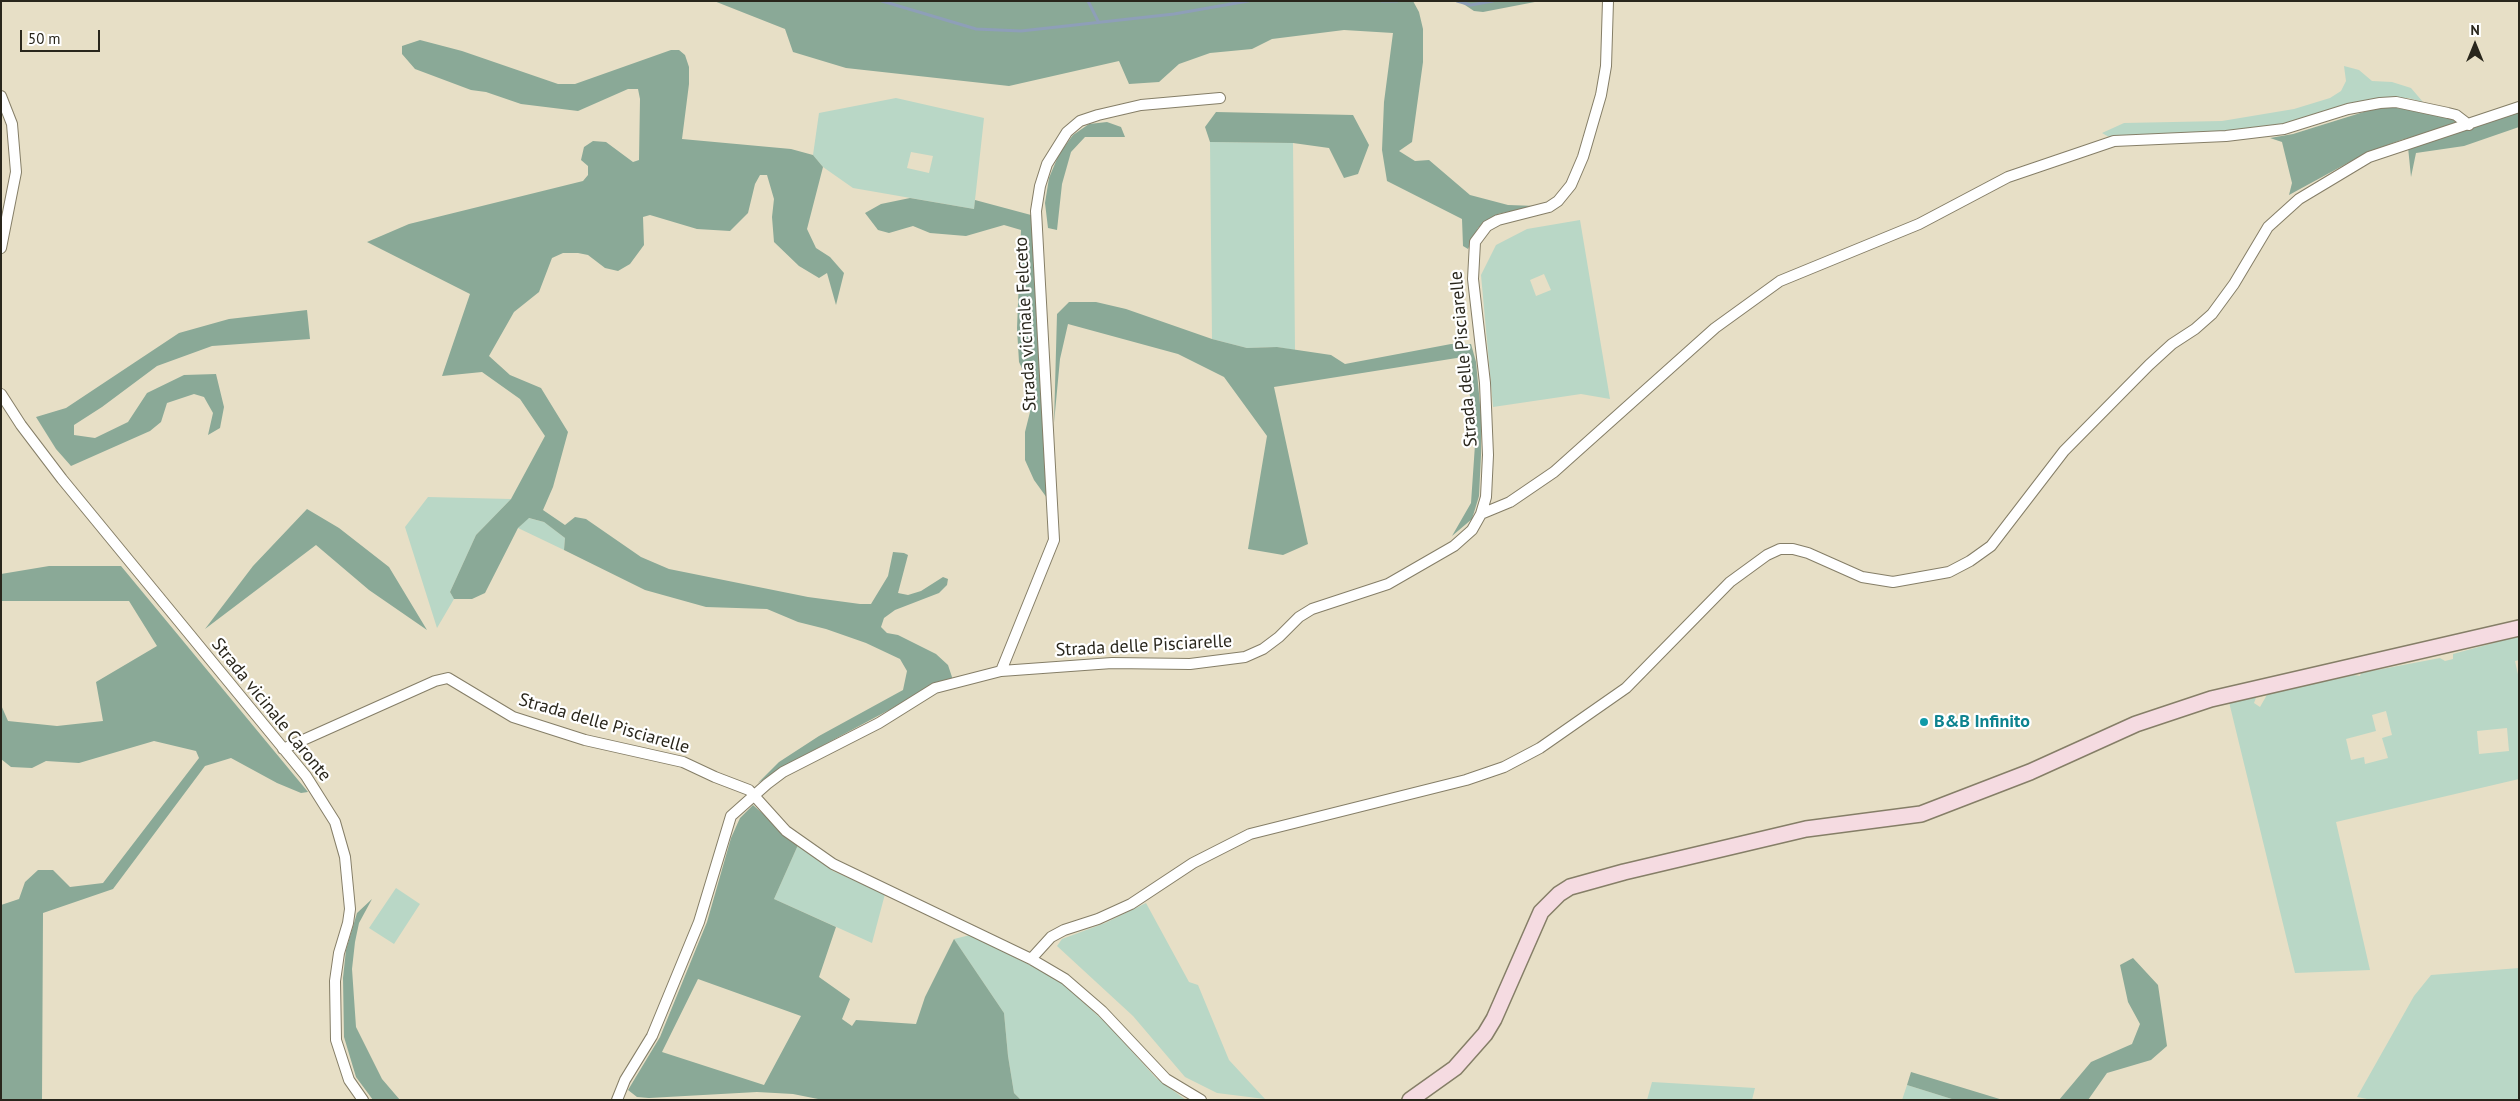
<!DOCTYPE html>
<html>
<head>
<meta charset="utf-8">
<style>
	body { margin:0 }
	#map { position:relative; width:2520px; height:1101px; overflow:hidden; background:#e7dfc6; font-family:"PT Sans",sans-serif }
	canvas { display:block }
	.frame { position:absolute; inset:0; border:2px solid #29261c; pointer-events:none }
	.north { position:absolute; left:2450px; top:20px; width:50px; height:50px; -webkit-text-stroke:4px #fff; paint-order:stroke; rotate:0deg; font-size:14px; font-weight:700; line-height:20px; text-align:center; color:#29261c }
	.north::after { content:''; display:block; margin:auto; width:18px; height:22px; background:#29261c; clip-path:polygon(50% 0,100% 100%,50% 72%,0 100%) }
	.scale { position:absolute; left:20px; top:30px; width:80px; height:22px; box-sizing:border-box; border:2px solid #29261c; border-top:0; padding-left:6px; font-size:15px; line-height:18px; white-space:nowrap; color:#29261c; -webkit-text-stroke:4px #fff; paint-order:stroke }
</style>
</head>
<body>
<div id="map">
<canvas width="2520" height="1101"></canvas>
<div class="frame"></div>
<div class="north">N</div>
<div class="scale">50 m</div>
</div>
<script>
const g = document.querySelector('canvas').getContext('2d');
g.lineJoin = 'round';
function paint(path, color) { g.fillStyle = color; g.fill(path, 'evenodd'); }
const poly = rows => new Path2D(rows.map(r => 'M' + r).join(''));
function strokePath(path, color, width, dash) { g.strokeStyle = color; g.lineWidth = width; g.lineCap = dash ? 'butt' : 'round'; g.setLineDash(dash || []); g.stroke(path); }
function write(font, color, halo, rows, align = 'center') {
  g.font = font + ' "PT Sans",sans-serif'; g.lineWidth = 4.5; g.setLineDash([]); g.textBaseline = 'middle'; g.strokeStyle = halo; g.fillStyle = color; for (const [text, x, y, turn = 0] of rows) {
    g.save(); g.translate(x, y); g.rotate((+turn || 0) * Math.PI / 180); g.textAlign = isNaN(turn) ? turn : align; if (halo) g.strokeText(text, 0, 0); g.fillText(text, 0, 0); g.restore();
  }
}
paint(poly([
	[2344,66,2359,70,2372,81,2392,82,2411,88,2423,102,2408,98,2370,99,2286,125,2217,133,2109,137,2102,133,2124,123,2222,121,2294,109,2330,98,2341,91,2346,81],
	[896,98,984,118,974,209,853,188,823,167,813,155,819,113],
	[911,152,933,156,929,173,907,168],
	[1210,142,1293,143,1295,350,1277,347,1247,348,1212,339],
	[1580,220,1610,399,1581,394,1493,407,1481,275,1496,245,1527,229],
	[1544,274,1551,290,1536,296,1530,280],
	[428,497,511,499,476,535,450,592,454,599,437,628,405,527],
	[528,518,544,522,565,538,564,550,518,528],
	[2519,636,2519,660,2515,661,2519,679,2519,779,2336,822,2370,970,2295,973,2229,702,2257,695,2254,703,2260,707,2268,693,2354,675,2360,676,2361,673,2440,658,2445,661,2453,659,2453,654],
	[2386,711,2392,735,2382,738,2388,758,2365,764,2364,757,2351,760,2346,739,2376,731,2372,715],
	[2507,728,2509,751,2479,754,2477,731],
	[798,845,833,871,885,894,872,943,774,899],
	[396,888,420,904,394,944,369,928],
	[1146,903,1189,982,1198,985,1229,1060,1265,1099,1217,1093,1185,1077,1133,1016,1057,946,1062,939,1105,923],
	[970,935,1058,979,1108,1025,1156,1078,1186,1100,1021,1100,1014,1093,1008,1056,1004,1013,954,939],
	[2519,968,2519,1100,2372,1100,2357,1097,2414,996,2431,975],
	[1652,1082,1755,1088,1752,1100,1647,1100],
	[1907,1085,1955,1100,1902,1100]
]), '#b9d7c6');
paint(poly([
	[714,1,1413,1,1419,12,1423,29,1423,62,1412,142,1399,151,1415,161,1429,160,1470,195,1508,205,1536,206,1498,214,1486,221,1478,228,1468,249,1463,246,1462,219,1387,181,1382,150,1384,102,1393,33,1344,30,1272,39,1252,49,1210,53,1179,64,1159,82,1129,84,1119,61,1009,86,846,68,793,52,785,29],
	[1459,1,1540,1,1483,12,1474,11],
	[420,40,462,51,558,84,575,84,671,50,679,50,685,55,689,67,689,84,682,139,791,149,813,155,823,167,807,229,816,248,830,257,844,273,836,305,827,273,819,278,799,266,774,242,772,217,774,199,767,175,760,175,755,184,748,213,730,231,697,229,650,215,643,217,644,245,630,264,618,271,605,268,588,255,578,253,563,253,552,258,539,292,514,312,489,356,510,375,541,388,568,432,553,487,543,510,565,525,575,517,586,519,641,557,669,569,808,597,860,604,871,604,888,576,893,552,904,553,908,555,898,593,908,595,921,591,943,577,948,579,947,585,939,593,895,610,884,618,881,627,887,633,898,635,936,654,948,665,953,680,927,688,889,710,788,764,758,783,779,762,819,736,903,690,907,671,900,659,866,643,826,629,798,622,767,609,706,607,645,590,564,550,565,538,544,522,529,518,518,528,485,593,472,599,454,599,450,592,476,535,511,499,545,436,520,399,482,372,442,376,470,294,367,242,409,224,583,181,588,175,588,166,581,160,584,147,593,141,606,142,633,162,639,160,640,99,638,89,628,89,578,111,521,104,486,92,471,90,415,69,402,54,402,46],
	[2391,107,2453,117,2458,122,2456,126,2401,140,2366,153,2289,195,2292,183,2282,142,2270,138,2293,134,2370,110],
	[2519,111,2519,127,2464,146,2416,153,2411,177,2408,147,2470,129],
	[1216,112,1353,115,1369,145,1358,174,1344,178,1329,148,1293,143,1210,142,1205,127],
	[1107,122,1121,127,1125,137,1085,137,1071,152,1062,184,1057,230,1048,228,1045,203,1049,178,1059,154,1073,135,1089,124],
	[910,198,974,209,975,200,1031,215,1047,498,1034,480,1025,460,1025,432,1030,412,1030,385,1019,362,1017,328,1021,230,1004,225,966,236,930,233,913,226,889,233,878,230,865,213,881,204],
	[1069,302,1096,302,1126,309,1212,339,1247,348,1277,347,1331,355,1345,364,1451,344,1471,344,1476,362,1481,415,1481,455,1479,496,1472,519,1452,536,1471,503,1476,430,1463,357,1274,387,1308,544,1283,555,1248,549,1267,436,1224,377,1178,354,1068,324,1060,359,1054,423,1057,314],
	[307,310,310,339,212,346,157,366,102,407,74,425,74,435,95,438,128,422,147,393,184,375,216,374,224,407,220,428,208,435,213,413,204,397,194,394,167,403,161,422,150,431,71,466,56,449,36,417,66,408,179,333,229,319],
	[307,509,339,528,389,567,427,630,369,590,316,545,205,629,253,566],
	[49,566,121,566,308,792,301,793,277,783,231,758,205,766,113,889,43,913,42,1100,1,1100,1,905,19,899,25,882,38,870,53,870,70,887,103,883,199,758,196,751,154,741,79,763,46,761,32,768,11,767,1,759,1,705,8,721,57,726,103,721,96,682,157,646,129,601,1,601,1,574],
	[753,805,798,845,774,899,836,927,819,977,850,999,842,1019,852,1026,856,1020,916,1024,925,997,954,939,1004,1013,1008,1056,1014,1093,1021,1100,823,1100,793,1094,757,1092,649,1098,637,1097,628,1090,660,1037,707,922,731,838,740,818],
	[698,979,801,1016,764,1085,662,1052],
	[372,899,359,923,355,942,352,969,356,1027,382,1079,400,1100,373,1100,356,1077,344,1037,343,978,346,950,357,913],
	[2133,958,2158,985,2167,1046,2151,1060,2107,1073,2088,1100,2059,1100,2091,1062,2132,1044,2140,1024,2128,1002,2120,965],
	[1911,1072,2003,1100,1955,1100,1907,1085]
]), '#8aa997');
strokePath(poly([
	[882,1,976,29,1021,31,1174,14,1248,1],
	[1088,1,1098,21],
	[1382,1,1397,1],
	[1457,1,1471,5,1493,1]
]), '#8e9fb8', 3);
const street = poly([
	[1,96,12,124,16,172,1,248],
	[1,394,21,425,62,479,306,776,335,822,345,857,350,909,348,923,339,953,335,981,336,1040,349,1080,363,1100],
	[1481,514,1510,502,1554,472,1715,328,1780,281,1919,224,2008,177,2114,141,2226,136,2284,129,2348,109,2380,103,2396,102,2448,113,2456,115,2469,125],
	[1001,671,1054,540,1036,211,1040,186,1047,164,1067,132,1080,121,1098,115,1141,105,1220,98],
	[283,749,435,681,448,678,513,717,585,740,683,762,715,777,749,790,786,831,833,864,1031,959,1065,979,1102,1011,1166,1079,1201,1100],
	[1031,959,1051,937,1064,930,1098,919,1131,904,1193,863,1250,834,1466,780,1504,767,1540,748,1626,688,1730,582,1767,555,1780,549,1793,549,1808,553,1862,577,1893,582,1949,572,1970,561,1991,546,2064,451,2149,365,2172,344,2195,329,2212,314,2234,284,2268,227,2299,199,2369,157,2519,107],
	[617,1100,625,1080,652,1036,699,922,731,816,767,784,783,772,879,723,935,688,1001,671,1112,663,1190,664,1245,657,1263,649,1279,637,1299,617,1312,609,1388,584,1454,546,1472,530,1481,514,1486,497,1488,455,1485,383,1473,279,1475,242,1487,226,1498,220,1549,207,1558,201,1571,185,1583,157,1601,95,1606,66,1608,1]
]);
const secondary = poly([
	[1410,1100,1455,1068,1485,1034,1494,1019,1541,912,1559,894,1570,887,1624,872,1806,829,1921,814,2030,772,2136,724,2211,699,2519,628]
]);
strokePath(street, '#857e67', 12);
strokePath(secondary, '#857e67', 18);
strokePath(street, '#fff', 10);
strokePath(secondary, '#f5dbe1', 15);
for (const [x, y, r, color] of [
	[1924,722,5,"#0f9aa8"]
]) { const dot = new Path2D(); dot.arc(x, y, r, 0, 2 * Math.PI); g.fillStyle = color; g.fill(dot); strokePath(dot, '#fff', 2); }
write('18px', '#29261c', '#fff', [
	["Strada vicinale Felceto",1026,324,-93],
	["Strada delle Pisciarelle",1464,359,-95],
	["Strada delle Pisciarelle",1144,646,-3],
	["Strada vicinale Caronte",271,710,51],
	["Strada delle Pisciarelle",604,724,16]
]);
write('bold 18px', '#0d838f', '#fff', [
	["B&B Infinito",1934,722]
], 'left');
</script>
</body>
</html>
